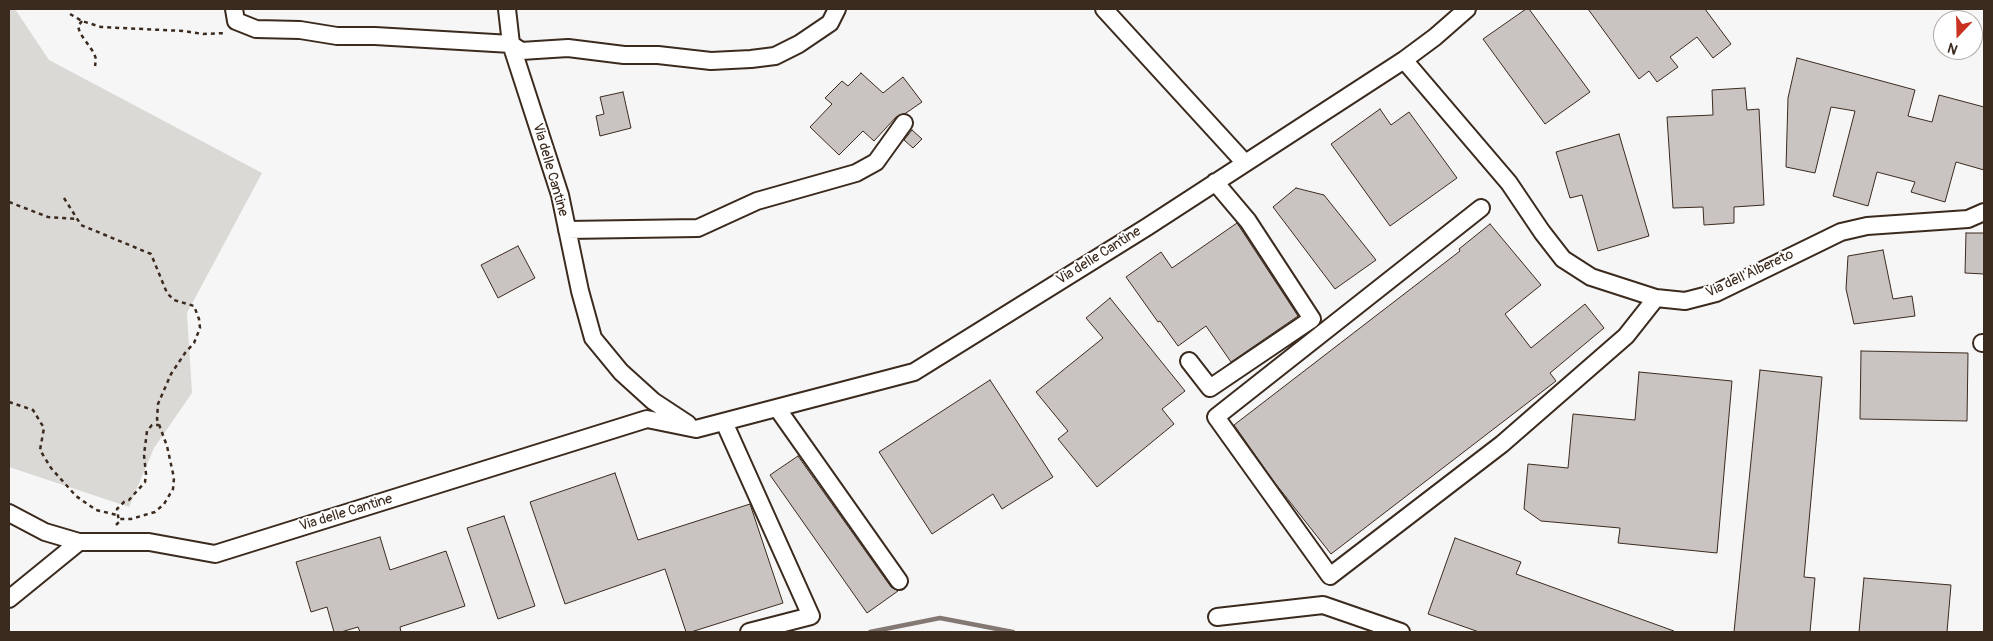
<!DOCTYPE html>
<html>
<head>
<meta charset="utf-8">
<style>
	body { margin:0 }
	#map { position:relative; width:1993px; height:641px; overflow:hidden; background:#f7f6f6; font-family:Pangolin,sans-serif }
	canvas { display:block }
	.frame { position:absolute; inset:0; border:10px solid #3b2a1e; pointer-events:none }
	.north { position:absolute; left:1933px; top:10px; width:50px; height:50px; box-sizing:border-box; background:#fff; border:1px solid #b1aaa5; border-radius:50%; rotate:201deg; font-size:14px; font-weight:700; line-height:20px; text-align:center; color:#3b2a1e }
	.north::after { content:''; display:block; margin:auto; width:18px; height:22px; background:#c8321e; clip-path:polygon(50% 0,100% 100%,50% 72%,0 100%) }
</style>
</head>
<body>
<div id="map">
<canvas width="1993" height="641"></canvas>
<div class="frame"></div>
<div class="north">N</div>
</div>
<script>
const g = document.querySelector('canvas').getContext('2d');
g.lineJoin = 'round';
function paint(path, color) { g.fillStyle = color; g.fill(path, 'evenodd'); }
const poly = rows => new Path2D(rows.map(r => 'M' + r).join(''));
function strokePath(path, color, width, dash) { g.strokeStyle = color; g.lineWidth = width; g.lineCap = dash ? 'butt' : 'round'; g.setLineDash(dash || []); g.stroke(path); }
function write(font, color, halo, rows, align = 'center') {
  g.font = font + ' Pangolin,sans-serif'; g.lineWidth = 4; g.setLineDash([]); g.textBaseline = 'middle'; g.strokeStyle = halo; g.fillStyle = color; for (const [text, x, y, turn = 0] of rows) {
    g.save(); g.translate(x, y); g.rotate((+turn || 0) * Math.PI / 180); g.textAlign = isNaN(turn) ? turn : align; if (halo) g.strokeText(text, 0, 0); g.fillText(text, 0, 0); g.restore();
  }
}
paint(poly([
	[9,9,15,9,49,60,262,173,187,313,192,393,154,448,129,507,9,467]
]), '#dbd9d6');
strokePath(poly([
	[870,632,940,618,1013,632]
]), '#847972', 4.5);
const building = poly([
	[1526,9,1529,9,1590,92,1545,124,1483,39,1526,9],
	[1588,9,1705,9,1731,44,1713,58,1697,37,1670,57,1678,67,1657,82,1649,71,1639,79,1588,9],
	[1797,58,1915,90,1908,116,1932,122,1939,95,1984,107,1984,170,1956,162,1945,202,1911,192,1915,182,1877,172,1868,206,1833,196,1855,111,1831,107,1815,173,1786,167,1788,98,1797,58],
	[861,73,883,93,903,77,922,102,906,113,896,117,874,141,863,131,839,155,810,127,832,104,825,98,842,81,848,86,861,73],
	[1745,88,1747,110,1759,109,1764,205,1734,207,1734,223,1704,225,1703,207,1673,208,1667,117,1713,115,1712,90,1745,88],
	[623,92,631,128,600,136,596,116,604,114,600,97,623,92],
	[1380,109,1391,125,1409,112,1457,178,1390,226,1331,144,1380,109],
	[912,130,922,139,913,148,904,140,912,130],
	[1619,134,1649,236,1598,251,1582,195,1570,198,1556,152,1619,134],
	[1296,188,1324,195,1376,260,1335,289,1273,207,1296,188],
	[1237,223,1298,316,1231,362,1206,326,1178,346,1160,321,1158,322,1126,277,1161,252,1172,268,1237,223],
	[1490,224,1541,285,1505,314,1531,348,1585,304,1604,328,1550,373,1556,381,1331,554,1275,483,1234,425,1460,251,1459,249,1490,224],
	[1966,233,1984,233,1984,274,1965,273,1966,233],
	[518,246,535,278,498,298,481,265,518,246],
	[1883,250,1893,299,1912,296,1915,316,1854,324,1846,289,1848,256,1883,250],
	[1110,298,1185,391,1162,409,1174,424,1097,487,1058,439,1068,431,1036,392,1103,338,1086,318,1110,298],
	[1861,351,1968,353,1967,421,1860,419,1861,351],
	[1760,370,1822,377,1804,577,1815,578,1810,632,1734,632,1760,370],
	[1639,372,1732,381,1717,553,1618,543,1620,528,1541,521,1524,509,1528,464,1568,468,1573,414,1635,420,1639,372],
	[990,380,1053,477,1002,509,993,494,932,534,879,452,990,380],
	[798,456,891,587,898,591,867,613,770,475,798,456],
	[615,473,638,540,750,504,783,603,691,632,686,632,665,569,565,604,530,502,615,473],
	[504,516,535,606,498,619,467,528,504,516],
	[380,537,390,570,446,551,465,606,400,627,401,632,360,632,358,627,341,632,334,632,327,607,311,612,296,562,380,537],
	[1455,538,1521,562,1516,574,1674,631,1674,632,1479,632,1428,614,1455,538],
	[1864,578,1951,585,1947,632,1859,632,1864,578]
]);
paint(building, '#c9c3c1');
strokePath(building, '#3b2a1e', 1);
const minor = poly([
	[234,9,236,21,256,29,300,30,337,36,375,36,511,44,521,51,568,48,624,55,658,55,711,61,751,59,775,56,799,44,830,23,837,9],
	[507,9,511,44,560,195,580,291,593,338,621,372,653,401,688,424],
	[1104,9,1245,163],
	[1404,60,1509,183,1542,232,1563,259,1591,277,1656,298,1685,301,1716,293,1841,232,1867,226,1968,219,1984,212],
	[1481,208,1216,417,1330,576,1502,444,1626,336,1656,298],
	[567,230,698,228,757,201,856,173,876,162,904,123],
	[1982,343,1984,343],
	[1189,361,1210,388,1312,319,1248,221,1215,182],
	[777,408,899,581],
	[724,422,811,616,749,632],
	[9,513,45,532,79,542],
	[9,599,79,542,149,542,215,554,647,419,696,429,914,372,1147,227,1404,60,1435,37,1467,9],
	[1217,617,1323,605,1401,632]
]);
strokePath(minor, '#3b2a1e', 20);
strokePath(poly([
	[70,14,82,21,101,27,183,31,203,34,226,33],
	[82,21,78,26,80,33,94,53,96,59,95,66],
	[64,198,81,225,151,254,167,293,174,300,194,306,199,319,200,328,194,343,185,353,171,374,158,404,157,419,167,446,174,478,173,489,164,504,155,512,131,519,118,519],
	[9,202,48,217,76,219],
	[9,402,33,410,44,428,40,450,51,468,76,496,96,510,117,515],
	[116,525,119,522,117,509,124,502,129,500,145,482,146,474,144,455,147,431,152,425,159,425]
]), '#3b2a1e', 2.5, [4, 4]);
strokePath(minor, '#fff', 16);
write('14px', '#3b2a1e', '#fff', [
	["Via delle Cantine",550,170,74],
	["Via delle Cantine",1099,256,-32],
	["Via dell'Albereto",1750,274,-25],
	["Via delle Cantine",346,513,-17]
]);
</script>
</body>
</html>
